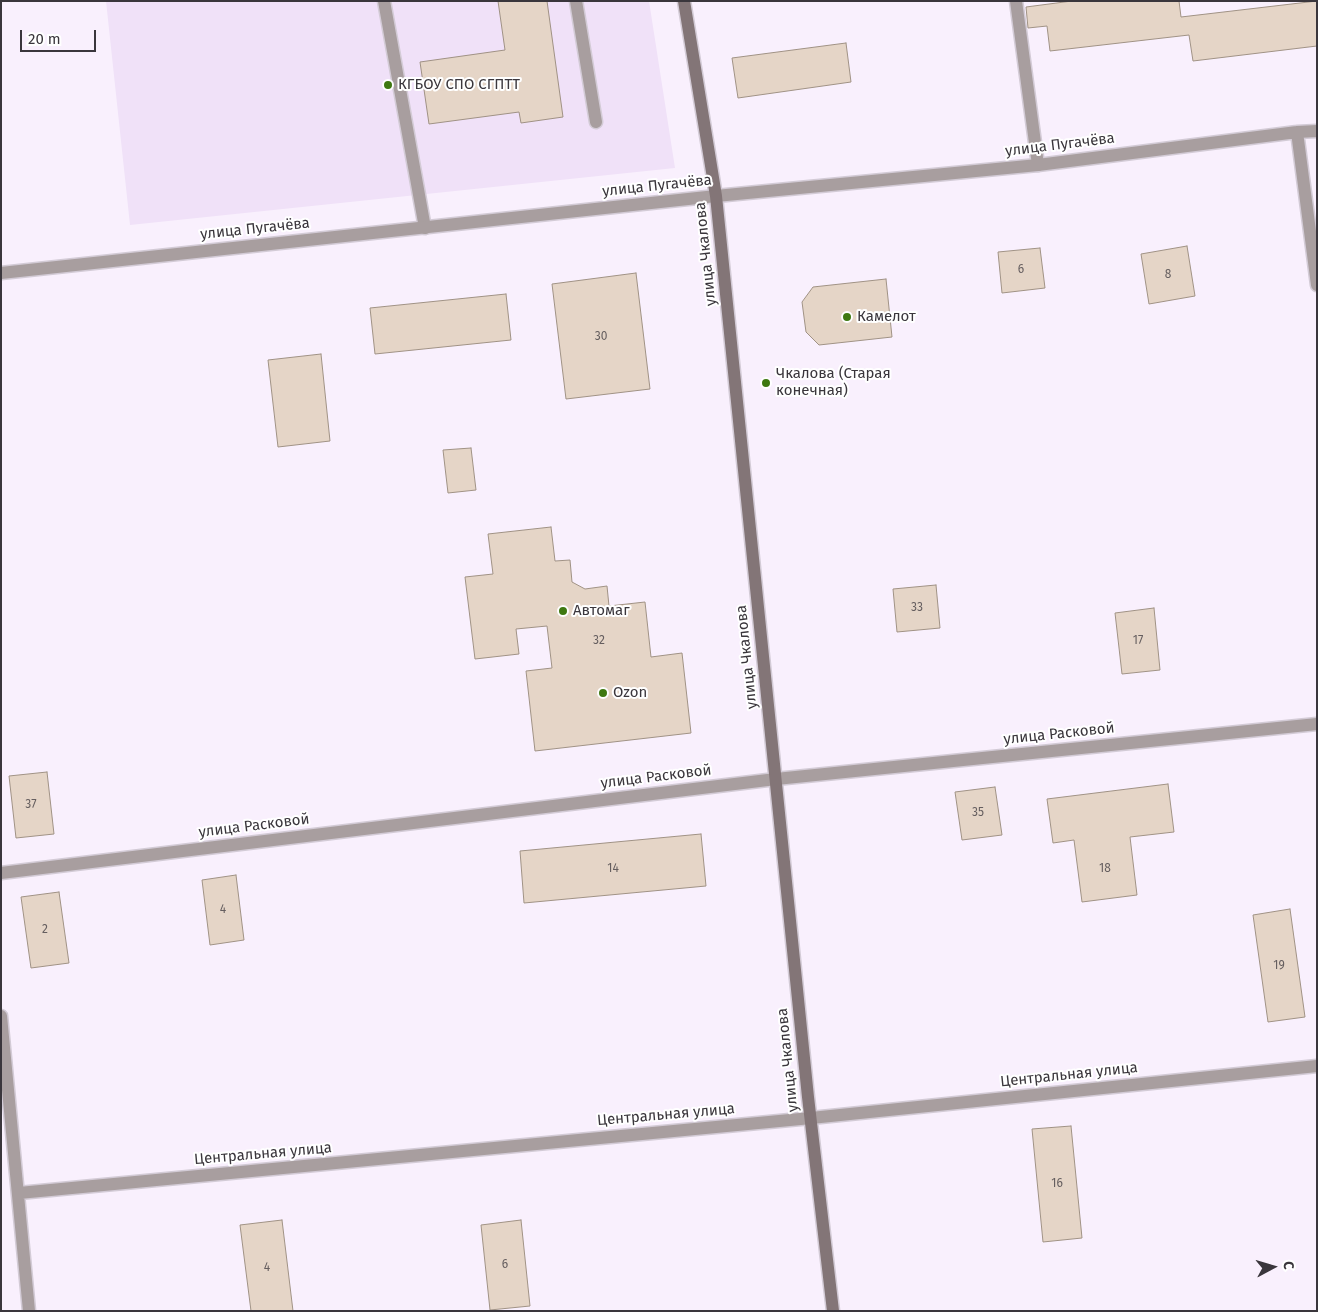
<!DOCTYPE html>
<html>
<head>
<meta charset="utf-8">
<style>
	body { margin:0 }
	#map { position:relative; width:1318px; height:1312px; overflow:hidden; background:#f9f0fd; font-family:"Fira Sans",sans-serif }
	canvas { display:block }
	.frame { position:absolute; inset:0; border:2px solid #3a363c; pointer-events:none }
	.north { position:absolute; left:1248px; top:1242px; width:50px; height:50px; -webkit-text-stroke:4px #fff; paint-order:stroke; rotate:84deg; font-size:14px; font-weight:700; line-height:20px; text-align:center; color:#3a363c }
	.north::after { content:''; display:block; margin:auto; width:18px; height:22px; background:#3a363c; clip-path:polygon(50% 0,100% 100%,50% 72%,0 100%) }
	.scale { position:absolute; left:20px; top:30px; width:76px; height:22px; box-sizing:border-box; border:2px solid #3a363c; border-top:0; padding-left:6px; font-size:15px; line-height:18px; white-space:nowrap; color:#3a363c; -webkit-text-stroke:4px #fff; paint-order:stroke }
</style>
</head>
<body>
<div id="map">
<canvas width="1318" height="1312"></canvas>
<div class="frame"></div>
<div class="north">С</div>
<div class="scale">20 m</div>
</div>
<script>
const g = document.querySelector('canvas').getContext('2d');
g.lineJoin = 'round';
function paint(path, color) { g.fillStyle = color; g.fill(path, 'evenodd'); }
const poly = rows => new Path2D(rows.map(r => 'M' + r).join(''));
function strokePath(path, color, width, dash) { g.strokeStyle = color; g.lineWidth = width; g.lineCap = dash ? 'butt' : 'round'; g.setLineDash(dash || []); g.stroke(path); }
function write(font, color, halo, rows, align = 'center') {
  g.font = font + ' "Fira Sans",sans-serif'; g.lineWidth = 4; g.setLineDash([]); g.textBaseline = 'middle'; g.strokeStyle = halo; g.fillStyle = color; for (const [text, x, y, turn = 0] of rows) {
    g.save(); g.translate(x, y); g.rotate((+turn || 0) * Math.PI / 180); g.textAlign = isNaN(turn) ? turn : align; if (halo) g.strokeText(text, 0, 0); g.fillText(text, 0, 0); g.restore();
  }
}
paint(poly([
	[106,1,649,1,675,168,130,225]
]), '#f0e1f8');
const building = poly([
	[498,1,547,1,563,117,521,123,519,112,429,124,420,62,505,50,498,1],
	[1072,1,1179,1,1181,17,1317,1,1317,46,1193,61,1189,35,1050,51,1047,26,1028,28,1026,7,1072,1],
	[846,43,851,82,738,98,732,58,846,43],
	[1187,246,1195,296,1149,304,1141,254,1187,246],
	[1040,248,1045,288,1002,293,998,252,1040,248],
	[636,273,650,389,566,399,552,284,636,273],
	[886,279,892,337,819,345,806,332,802,302,813,287,886,279],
	[506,294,511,340,375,354,370,308,506,294],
	[321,354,330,441,278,447,268,360,321,354],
	[471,448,476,490,448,493,443,450,471,448],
	[551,527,555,561,570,560,572,582,585,589,607,586,609,606,645,602,651,657,682,653,691,733,535,751,526,671,552,668,547,626,516,629,519,654,475,659,465,577,493,574,488,534,551,527],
	[936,585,940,628,897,632,893,589,936,585],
	[1154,608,1160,670,1122,674,1115,613,1154,608],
	[47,772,54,834,16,838,9,776,47,772],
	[1168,784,1174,832,1130,837,1137,895,1082,902,1074,840,1053,843,1047,799,1168,784],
	[995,787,1002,835,962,840,955,792,995,787],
	[701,834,706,886,524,903,520,851,701,834],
	[236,875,244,940,210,945,202,880,236,875],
	[59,892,69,963,31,968,21,897,59,892],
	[1290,909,1305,1017,1268,1022,1253,915,1290,909],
	[1071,1126,1082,1238,1043,1242,1032,1129,1071,1126],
	[282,1220,293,1311,251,1311,240,1225,282,1220],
	[521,1220,530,1306,490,1310,481,1225,521,1220]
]);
paint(building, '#e5d5c7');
strokePath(building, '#a09285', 1);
const lane = poly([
	[384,1,425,228],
	[576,1,596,122],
	[1016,1,1038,165]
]);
const street = poly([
	[1297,132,1317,285],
	[1,273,716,196,1038,165,1297,132,1317,131],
	[1,873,776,779,1317,724],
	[1,1016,29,1311],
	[19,1193,811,1118,1317,1066]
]);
const secondary = poly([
	[684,1,716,196,808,1097,833,1311]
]);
strokePath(lane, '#d3cbd6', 15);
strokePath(street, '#d3cbd6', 15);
strokePath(secondary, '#d3cbd6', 15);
strokePath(lane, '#a89e9f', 12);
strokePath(street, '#a89e9f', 12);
strokePath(secondary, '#837577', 12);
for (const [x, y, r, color] of [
	[388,85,5,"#3e7810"],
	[847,317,5,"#3e7810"],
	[766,383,5,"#3e7810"],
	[563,611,5,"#3e7810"],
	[603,693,5,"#3e7810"]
]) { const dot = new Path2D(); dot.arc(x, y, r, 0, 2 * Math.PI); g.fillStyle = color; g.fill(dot); strokePath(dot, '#fff', 2); }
write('12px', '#655e5f', null, [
	["6",1021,270],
	["8",1168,275],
	["30",601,337],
	["33",917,608],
	["32",599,641],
	["17",1138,641],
	["37",31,805],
	["35",978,813],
	["14",613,869],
	["18",1105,869],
	["4",223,910],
	["2",45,930],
	["19",1279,966],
	["16",1057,1184],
	["6",505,1265],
	["4",267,1268]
]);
write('15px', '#3a363c', '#fff', [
	["КГБОУ СПО СГПТТ",398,85],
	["Камелот",857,317],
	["Чкалова (Старая",776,374],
	["конечная)",776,391],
	["Автомаг",573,611],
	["Ozon",613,693]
], 'left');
write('15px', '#3a363c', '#fff', [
	["улица Пугачёва",1060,145,-7],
	["улица Пугачёва",657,186,-6],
	["улица Пугачёва",255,229,-6],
	["улица Чкалова",706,254,-96],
	["улица Чкалова",747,657,-96],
	["улица Расковой",1059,734,-6],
	["улица Расковой",656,777,-7],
	["улица Расковой",254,826,-7],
	["улица Чкалова",788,1060,-96],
	["Центральная улица",1069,1075,-6],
	["Центральная улица",666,1115,-5],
	["Центральная улица",263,1154,-5]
]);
</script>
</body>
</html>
